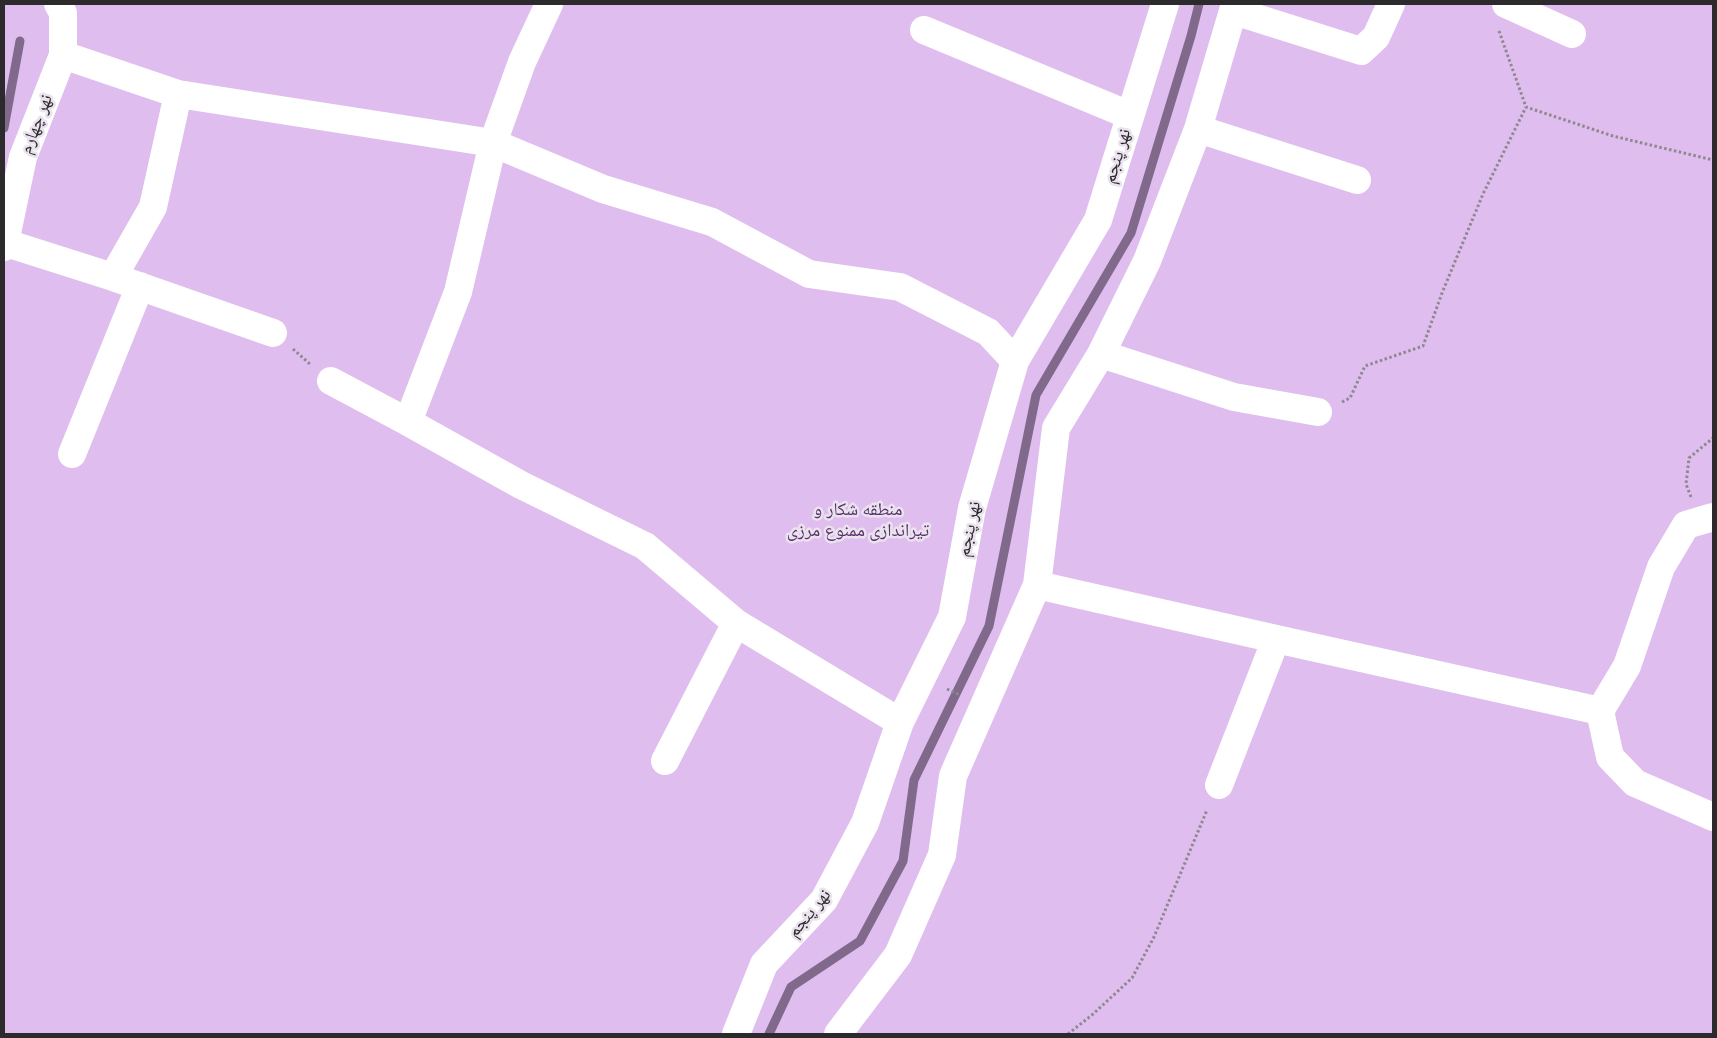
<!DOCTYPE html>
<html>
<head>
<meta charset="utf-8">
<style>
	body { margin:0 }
	#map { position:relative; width:1717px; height:1038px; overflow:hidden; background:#eae3ee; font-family:"Public Sans",sans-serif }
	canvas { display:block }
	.frame { position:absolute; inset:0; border:5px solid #2c2a2d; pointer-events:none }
</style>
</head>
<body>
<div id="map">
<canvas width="1717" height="1038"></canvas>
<div class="frame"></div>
</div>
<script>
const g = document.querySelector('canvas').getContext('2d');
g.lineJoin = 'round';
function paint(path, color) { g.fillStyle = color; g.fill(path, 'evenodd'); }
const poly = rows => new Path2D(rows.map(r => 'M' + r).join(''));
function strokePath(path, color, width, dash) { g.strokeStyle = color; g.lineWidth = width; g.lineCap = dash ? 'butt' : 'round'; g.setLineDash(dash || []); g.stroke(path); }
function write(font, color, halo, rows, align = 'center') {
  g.font = font + ' "Public Sans","Noto Naskh Arabic",sans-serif'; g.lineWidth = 5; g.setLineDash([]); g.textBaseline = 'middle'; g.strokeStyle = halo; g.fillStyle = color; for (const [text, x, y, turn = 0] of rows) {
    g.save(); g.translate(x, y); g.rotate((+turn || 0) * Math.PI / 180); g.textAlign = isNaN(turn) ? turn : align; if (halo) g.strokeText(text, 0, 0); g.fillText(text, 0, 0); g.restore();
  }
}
paint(poly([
	[4,4,1713,4,1713,1034,4,1034]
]), '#dfbdee');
strokePath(poly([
	[4,128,20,41],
	[769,1034,791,987,860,941,903,861,914,780,989,626,1036,395,1131,233,1191,36,1199,4]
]), '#81698c', 9);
strokePath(poly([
	[1499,31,1526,107,1613,136,1713,160],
	[293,349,311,365],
	[1342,402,1350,398,1365,366,1423,346,1442,293,1483,194,1526,107],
	[1691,497,1686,484,1689,458,1713,438],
	[947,689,960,695],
	[1068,1034,1092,1015,1132,978,1154,937,1207,810]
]), '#8e8990', 3, [2.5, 2.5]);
strokePath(poly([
	[549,4,522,62,493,143,603,189,712,222,809,274,900,287,988,332,1015,361],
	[1506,4,1572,34],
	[1234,11,1361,51,1376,37,1391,4],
	[924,30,1129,115],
	[63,55,178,94,493,143,458,292,408,422,521,485,645,546,736,623,900,722],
	[1198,129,1357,180],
	[6,243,113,277,273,333],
	[4,247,23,157,63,55,63,13,58,4],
	[113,277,153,207,178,94],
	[1101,354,1234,397,1318,412],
	[331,381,408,422],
	[72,454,140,286],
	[1037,585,1276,639,1219,785],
	[1276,639,1600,711,1627,666,1661,567,1686,525,1713,517],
	[1600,711,1610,757,1635,783,1713,817],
	[665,761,736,623],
	[736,1034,764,964,824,900,865,823,900,722,952,617,972,508,1015,361,1098,220,1165,4],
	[838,1034,898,955,942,855,953,776,1037,585,1056,428,1101,354,1147,261,1198,129,1235,4]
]), '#fff', 28);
write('18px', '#2c2a2d', '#eae3ee', [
	["نهر چهارم",36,124,-69],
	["نهر پنجم",1117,156,-73],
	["نهر پنجم",969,529,-78],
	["نهر پنجم",809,913,-50]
]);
write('18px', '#5a306c', '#eae3ee', [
	["منطقه شکار و",858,509],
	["تیراندازی ممنوع مرزی",858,530]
]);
</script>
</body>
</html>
